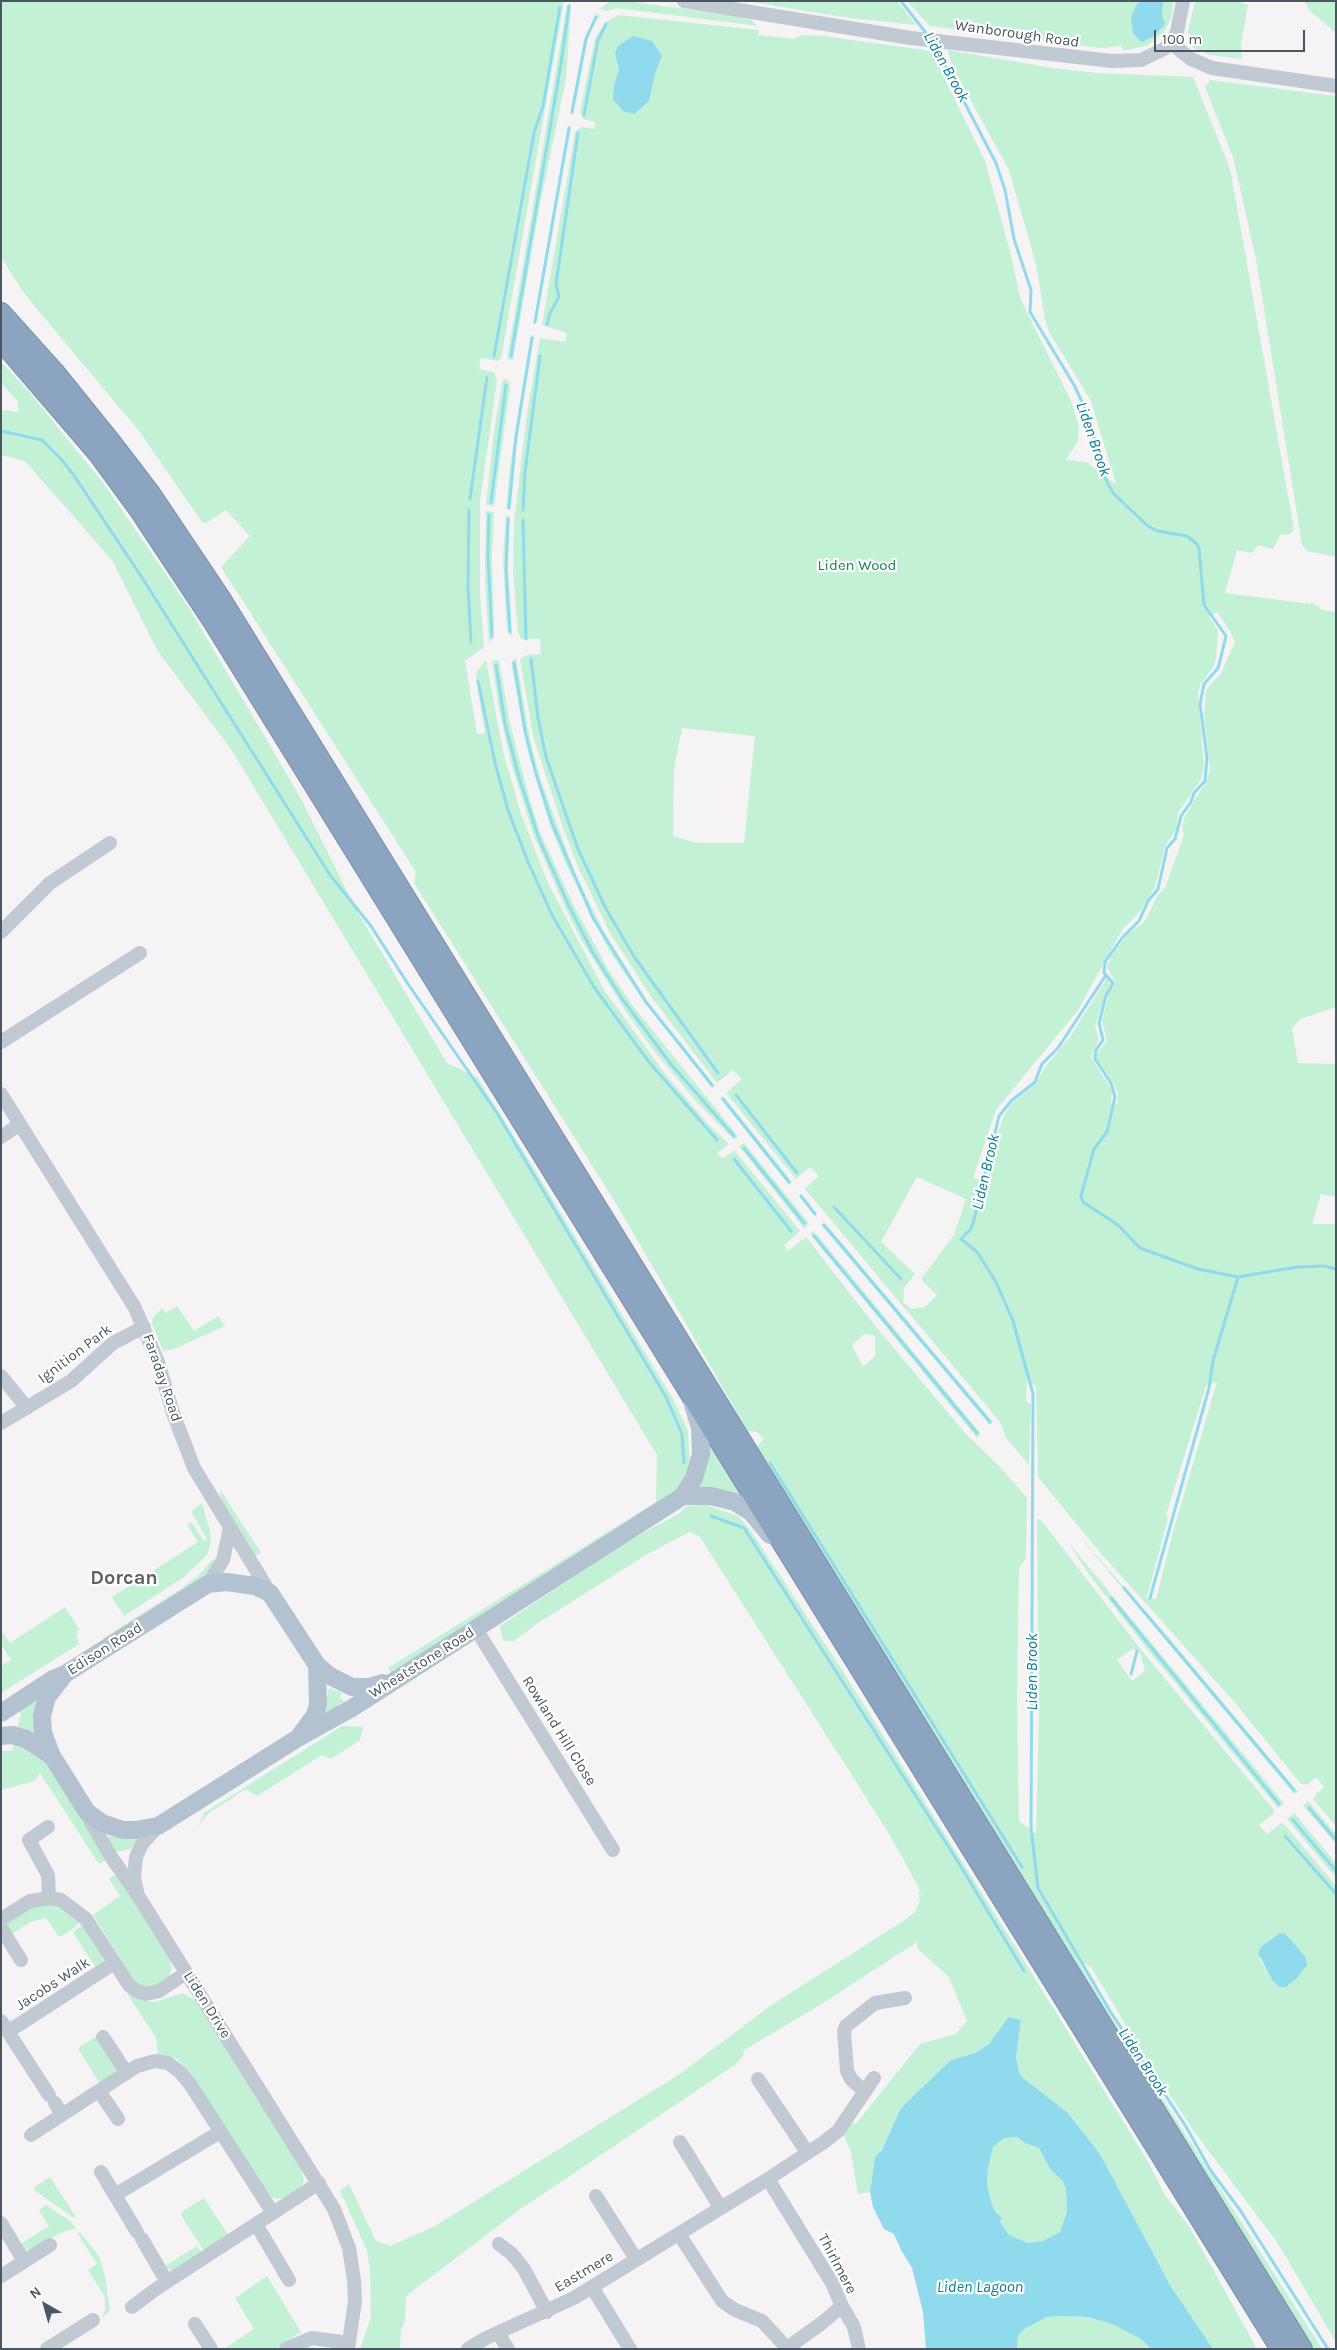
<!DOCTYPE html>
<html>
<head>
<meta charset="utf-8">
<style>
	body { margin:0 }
	#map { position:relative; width:1337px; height:2350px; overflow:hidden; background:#f5f3f3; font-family:Karla,sans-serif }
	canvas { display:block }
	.frame { position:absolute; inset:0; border:2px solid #4a5661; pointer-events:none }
	.north { position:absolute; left:20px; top:2280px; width:50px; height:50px; -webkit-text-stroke:4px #fff; paint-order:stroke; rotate:322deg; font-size:14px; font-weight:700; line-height:20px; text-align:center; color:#4a5661 }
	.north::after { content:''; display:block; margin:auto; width:18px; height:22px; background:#4a5661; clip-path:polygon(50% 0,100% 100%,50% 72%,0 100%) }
	.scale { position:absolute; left:1154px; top:30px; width:151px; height:22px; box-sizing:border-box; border:2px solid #4a5661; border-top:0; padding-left:6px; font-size:15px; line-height:18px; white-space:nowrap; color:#4a5661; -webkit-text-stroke:4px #fff; paint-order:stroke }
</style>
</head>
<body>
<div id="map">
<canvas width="1337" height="2350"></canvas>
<div class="frame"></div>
<div class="north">N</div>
<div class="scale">100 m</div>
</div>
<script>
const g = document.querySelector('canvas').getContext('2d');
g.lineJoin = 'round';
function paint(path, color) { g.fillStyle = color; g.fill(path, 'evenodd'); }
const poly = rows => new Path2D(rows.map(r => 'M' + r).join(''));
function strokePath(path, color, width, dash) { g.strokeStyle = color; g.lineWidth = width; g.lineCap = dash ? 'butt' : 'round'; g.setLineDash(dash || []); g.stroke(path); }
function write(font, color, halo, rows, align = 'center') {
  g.font = font + ' Karla,sans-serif'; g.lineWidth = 4.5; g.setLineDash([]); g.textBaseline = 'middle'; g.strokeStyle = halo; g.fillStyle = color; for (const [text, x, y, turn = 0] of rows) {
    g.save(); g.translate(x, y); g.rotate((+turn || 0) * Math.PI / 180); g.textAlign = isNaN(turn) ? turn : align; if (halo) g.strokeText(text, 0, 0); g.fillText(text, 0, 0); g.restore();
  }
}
paint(poly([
	[1,1,564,1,501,358,498,361,481,358,479,369,494,372,497,380,480,501,480,594,484,647,465,661,477,734,485,733,476,679,477,671,486,660,503,752,521,814,548,883,604,990,666,1075,708,1124,729,1144,717,1153,723,1159,734,1150,800,1231,784,1245,788,1251,806,1237,876,1327,965,1433,1002,1469,1027,1498,1026,1558,1019,1569,1017,1697,1019,1821,1036,1834,1039,1716,1037,1519,1041,1520,1142,1651,1274,1810,1273,1814,1259,1825,1267,1834,1281,1823,1284,1824,1336,1886,1336,2342,1277,2242,1196,2134,1153,2070,1091,1967,1078,1961,1121,2033,1322,2349,1311,2349,763,1467,766,1461,757,1447,764,1439,757,1432,748,1431,617,1205,414,883,416,872,221,567,250,536,226,510,206,523,202,522,139,431,42,315,21,289,1,257],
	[864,1334,875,1336,875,1356,863,1367,852,1345],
	[1132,1649,1140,1652,1145,1671,1132,1681,1117,1660],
	[1259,1958,1303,1971,1286,1987,1272,1980],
	[611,1,628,1,734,16,751,20,758,26,617,8,607,11,599,9],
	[745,1,897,1,916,25,850,18],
	[907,1,1173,1,1172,16,1164,32,1148,45,1124,51,1121,46,1101,48,930,26],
	[1195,1,1235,1,1248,5,1241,43,1242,59,1210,55,1192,47,1188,32],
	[1304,1,1336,1,1336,33,1309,10],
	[567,5,571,5,566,79,540,204,513,360,507,359],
	[596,13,600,16,593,25,587,41,573,115,570,114,584,40],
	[618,15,759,30,758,35,795,39,801,35,823,36,931,51,985,161,1011,255,1020,298,1072,403,1079,428,1078,441,1066,460,1086,462,1116,484,1091,401,1049,332,1045,319,1036,264,1009,170,952,66,948,50,1052,68,1098,73,1193,77,1225,156,1231,174,1294,529,1290,534,1280,535,1273,549,1258,545,1252,553,1237,550,1225,593,1311,604,1311,602,1323,610,1336,612,1336,1007,1300,1019,1292,1029,1298,1063,1336,1064,1336,1197,1321,1194,1312,1224,1336,1224,1336,1826,1314,1800,1315,1795,1324,1787,1316,1777,1307,1785,1301,1784,1237,1705,1098,1550,1038,1477,1036,1387,1027,1380,1026,1402,1031,1404,1029,1465,1006,1438,1000,1422,805,1189,819,1176,810,1167,796,1179,726,1093,742,1079,733,1070,717,1083,675,1028,652,998,610,933,580,871,563,828,533,736,520,659,527,655,541,654,540,639,521,639,518,633,513,572,514,523,527,413,540,338,565,342,567,333,542,325,575,132,581,127,594,129,595,122,583,119,580,112,595,38,606,22],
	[1217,612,1230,631,1235,642,1221,673,1206,690,1204,717,1210,770,1206,782,1185,816,1182,826,1184,835,1165,888,1157,896,1146,920,1127,935,1111,956,1107,967,1115,982,1109,994,1102,1021,1107,1041,1098,1052,1096,1058,1114,1084,1118,1093,1117,1105,1111,1102,1112,1090,1091,1057,1099,1040,1095,1025,1110,983,1107,978,1070,1037,1045,1067,1036,1083,1011,1104,1004,1115,999,1130,987,1182,973,1178,996,1110,1078,1010,1122,930,1141,910,1155,887,1165,846,1176,830,1178,813,1201,779,1204,767,1198,693,1201,683,1213,668,1216,659,1218,630,1209,617],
	[682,728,755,736,744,843,698,843,673,836,674,769],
	[917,1177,966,1199,954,1235,921,1279,937,1295,925,1307,911,1309,903,1302,904,1288,915,1274,881,1242],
	[1217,1382,1174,1528,1156,1599,1147,1597,1168,1519,1166,1515,1206,1386],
	[1210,80,1336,96,1336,557,1307,551,1302,545,1256,259,1233,157,1205,87],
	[568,126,571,127,536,324,534,323],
	[531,335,534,336,516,447,510,509,506,509,510,466],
	[1,362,30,393,104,484,189,608,299,795,357,911,447,1063,477,1077,535,1170,673,1399,688,1431,690,1467,678,1491,391,1673,388,1668,656,1502,657,1455,231,749,157,650,112,560,25,461,1,455,1,410,19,412,17,400,1,383],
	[503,379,508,380,510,387,494,506,486,505,494,431],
	[486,511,494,512,492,557,494,635,489,644,485,579],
	[506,516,510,517,508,568,512,637,507,630,505,599,503,557],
	[516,658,530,739,539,775,575,873,610,944,650,1005,715,1086,712,1088,645,1003,608,949,565,862,550,825,526,744,511,662],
	[499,660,510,724,530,800,540,832,573,904,608,969,633,1006,738,1136,734,1140,696,1101,651,1047,625,1010,580,938,564,905,533,834,511,763,499,709,492,661],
	[723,1096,792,1182,789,1185,720,1098],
	[744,1143,809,1223,804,1228,739,1146],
	[824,1222,993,1422,990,1425,821,1225],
	[814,1231,981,1434,977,1438,810,1234],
	[177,1306,194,1331,218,1316,225,1326,174,1349,163,1351,152,1323,153,1317,162,1308,166,1313],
	[707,1438,748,1501,695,1489],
	[220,1489,261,1553,255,1556,221,1501],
	[202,1503,210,1531,211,1542,207,1555,184,1577,124,1616,112,1597,198,1542,187,1525,191,1522,204,1541,207,1539,192,1513,193,1510],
	[706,1505,738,1516,751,1531,844,1673,1023,1959,1147,2160,1165,2195,1189,2226,1257,2349,1213,2349,1170,2285,1100,2154,1068,2113,1023,2078,1019,2072,1016,2057,1021,2020,975,2053,951,2060,906,2103,900,2110,882,2150,875,2157,870,2192,858,2194,851,2152,843,2133,851,2120,856,2124,920,2044,956,2034,967,2021,949,1977,918,1949,917,1942,820,2005,744,2050,743,2056,736,2064,519,2210,406,2296,405,2320,401,2330,400,2349,360,2349,371,2317,370,2271,367,2250,340,2191,349,2184,376,2241,390,2246,435,2226,680,2074,770,2006,905,1920,915,1912,920,1901,918,1890,922,1896,918,1886,888,1832,700,1537,690,1532,649,1553,535,1625,514,1641,503,1641,500,1626,621,1545,680,1513,686,1506],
	[1078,1535,1170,1639,1298,1792,1294,1794],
	[1068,1542,1284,1803,1278,1808,1144,1645,1088,1573],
	[212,1560,217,1561,206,1576,106,1639,102,1639,182,1588,200,1574],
	[65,1607,79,1629,76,1635,79,1644,1,1693,1,1666,11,1660,1,1644,1,1630,10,1643],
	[329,1688,342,1693,340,1697,344,1701,326,1714,324,1712],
	[37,1699,35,1735,17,1729,21,1714,18,1709],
	[342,1726,363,1727,360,1740,331,1759,322,1755,257,1796,246,1789,209,1813,199,1825,193,1838,204,1813],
	[15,1740,43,1756,108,1859,99,1864,40,1773,35,1781,1,1790,1,1751,12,1751],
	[1308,1801,1336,1834,1336,1844,1303,1806],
	[1294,1813,1336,1863,1336,1878,1287,1819],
	[110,1835,136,1839,136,1840,131,1849,117,1852,108,1838],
	[117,1873,170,1958,172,1968,168,1978,153,1988,138,1986,93,1915,120,1896,109,1879],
	[49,1904,62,1907,82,1921,70,1931,59,1937,46,1918,30,1922,12,1934,6,1926,7,1920,29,1907],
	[83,1923,103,1957,103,1963,97,1969,73,1933],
	[127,1993,143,2000,155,2002,182,1993,195,2000,301,2168,304,2180,302,2187,287,2198,277,2199,270,2196,188,2070,177,2059,158,2055,156,2038],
	[97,2036,116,2070,115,2073,100,2084,78,2048],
	[1017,2137,1026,2143,1039,2148,1050,2169,1063,2181,1066,2190,1067,2212,1060,2232,1043,2241,1028,2243,1009,2235,1000,2222,998,2213,995,2211,991,2202,987,2183,988,2169,993,2147,1004,2138],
	[50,2177,76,2217,74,2218,34,2190,35,2187],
	[204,2198,229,2236,204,2251,181,2215,183,2211],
	[46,2205,70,2221,76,2228,58,2234,33,2249,24,2250,17,2246,49,2226,39,2210],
	[80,2232,99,2256,105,2276,110,2311,101,2318,105,2310,105,2297,88,2270,97,2264,78,2234],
	[197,2246,202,2253,172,2271,165,2266],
	[267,2276,301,2332,275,2349,224,2349,254,2329,235,2298],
	[1061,2316,1088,2317,1112,2324,1141,2339,1151,2349,1017,2349,1018,2336,1024,2329,1047,2317]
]), '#c3f1d5');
paint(poly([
	[1142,1,1163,1,1162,16,1165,24,1153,37,1141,42,1133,33,1131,17,1137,4],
	[633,36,652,41,662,56,655,74,649,101,634,114,623,111,613,99,614,86,619,69,615,53,618,46],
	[1280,1933,1285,1934,1291,1940,1306,1958,1307,1965,1297,1978,1286,1987,1280,1987,1272,1980,1258,1953,1261,1947],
	[1009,2017,1021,2020,1016,2057,1019,2072,1023,2078,1068,2113,1100,2154,1170,2285,1213,2349,1151,2349,1141,2339,1112,2324,1088,2317,1061,2316,1047,2317,1024,2329,1018,2336,1017,2349,926,2349,923,2312,912,2268,901,2250,894,2234,884,2229,873,2207,870,2192,875,2157,882,2150,900,2110,906,2103,951,2060,975,2053,989,2044],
	[1017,2137,1025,2143,1039,2148,1050,2169,1063,2181,1066,2190,1067,2212,1060,2232,1043,2241,1028,2243,1009,2235,1000,2222,1002,2218,995,2211,991,2202,987,2183,988,2169,993,2147,1004,2138]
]), '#90daee');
strokePath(poly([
	[901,1,929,37],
	[935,46,996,163,1005,190,1014,239,1031,290,1030,312,1074,385,1084,406,1098,450,1100,467,1108,484,1114,494,1148,526,1157,531,1187,536,1196,543,1199,548,1204,605,1226,636,1220,661,1218,668,1204,684,1200,704,1207,758,1205,781,1194,793,1191,802,1181,816,1175,839,1167,848,1158,889,1148,901,1139,921,1122,938,1105,962,1104,973,1113,983,1106,996,1099,1023,1103,1040,1096,1050,1095,1059,1111,1083,1115,1097,1107,1132,1094,1149,1081,1196,1083,1202,1118,1225,1140,1248,1198,1269,1238,1277,1297,1267,1325,1266,1336,1269],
	[572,112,586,39,596,17],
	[584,115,598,40,606,24],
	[535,322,569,128],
	[547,325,550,313,559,297,556,284,578,133],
	[494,356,534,133,543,106,560,7],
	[511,356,561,64,569,6],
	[1,431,42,440,60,458,73,474,141,576,330,875,371,926,408,984,497,1113,666,1397,682,1434,684,1463],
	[470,499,487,377],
	[491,502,506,385],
	[509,508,516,436,532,338],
	[469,510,468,587,471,642],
	[523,510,525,472,540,356],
	[489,515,488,557,492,637],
	[508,519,506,569,510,632],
	[523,520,526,639],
	[531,659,538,718,546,757,578,849,605,907,635,958,718,1073],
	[514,663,525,731,536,774,552,823,593,918,646,1002,712,1085],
	[496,665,505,724,519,777,539,839,568,904,593,953,623,1000,670,1063,734,1136],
	[478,681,495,763,508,810,528,862,552,915,594,987,618,1020,649,1062,717,1140],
	[1106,975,1058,1048,1042,1064,1035,1082,1011,1101,999,1116,974,1220,971,1229,961,1239,977,1252,996,1282,1013,1321,1033,1394,1031,1828,1038,1888,1110,2011,1185,2125,1211,2171,1240,2210,1328,2349],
	[736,1095,797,1173],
	[723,1099,789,1182],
	[744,1148,804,1223],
	[734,1159,791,1231],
	[801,1196,815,1214],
	[834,1207,901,1279],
	[824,1225,990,1422],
	[814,1236,977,1433],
	[770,1463,1022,1867],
	[711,1516,744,1528,955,1857,1024,1971],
	[1124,1588,1294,1790],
	[1111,1598,1279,1804],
	[1150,1598,1209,1388,1213,1361,1238,1277],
	[1131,1674,1137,1651],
	[1309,1808,1336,1840],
	[1293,1820,1336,1871],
	[1285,1836,1336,1894]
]), '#90daee', 3);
const highway = poly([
	[1,313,54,372,112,444,151,495,220,598,1302,2349],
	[1,340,98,453,139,509,213,621,1281,2349]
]);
strokePath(highway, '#7690ad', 22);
strokePath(poly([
	[684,1,911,38,1112,61,1141,60,1164,49,1171,43,1177,32,1183,1],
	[1171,43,1191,59,1212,68,1336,86],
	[1,932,50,883,110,843],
	[1,1042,140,953],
	[1,1094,135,1308,158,1362,173,1413,194,1468,270,1593],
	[1,1137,20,1124],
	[1,1376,27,1408],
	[1,1423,71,1381,113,1343,144,1327],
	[208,1584,223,1560,230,1528],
	[476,1629,613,1850],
	[87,1812,91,1822,112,1858,137,1894,334,2209,349,2248,354,2280,355,2301,348,2349],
	[48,1827,29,1840,48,1875,49,1898],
	[137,1891,134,1878,136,1857,142,1844,158,1826],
	[1,1919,30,1901,49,1898,61,1900,86,1919,129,1985,137,1991,146,1994,159,1991,186,1973],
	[1,1928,21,1960],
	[1,2021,49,2095],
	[9,2031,114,1963],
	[103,2037,126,2072],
	[758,2079,807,2152],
	[99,2091,118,2119],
	[864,2091,851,2079,847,2071,844,2032,846,2026,875,2003,905,1998],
	[55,2103,62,2115],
	[31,2135,137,2066,155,2061,168,2063,180,2072,190,2084,273,2213],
	[680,2142,720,2207],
	[101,2172,137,2232],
	[768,2179,832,2283,842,2306,822,2323,787,2348],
	[115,2195,220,2132],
	[596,2196,636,2259],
	[1,2223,24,2261],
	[256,2224,289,2280],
	[679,2234,722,2301,735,2310,762,2321,788,2349],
	[142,2239,167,2282],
	[499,2244,512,2254,524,2269,547,2312],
	[1,2276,50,2245],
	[592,2287,630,2349],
	[842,2306,854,2327,859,2349],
	[132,2307,156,2289,319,2183],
	[195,2324,211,2349],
	[498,2333,508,2349],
	[47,2349,93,2320],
	[286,2349,312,2338,349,2343],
	[468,2349,486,2338,574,2298,768,2179,824,2142,838,2131,874,2078]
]), '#c1cad2', 14);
strokePath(poly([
	[683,1496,711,1496,735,1502,751,1512,770,1535],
	[65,1674,47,1697,42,1716,43,1733,52,1756,87,1812,102,1823,123,1830,136,1830,158,1826,298,1738,352,1708,683,1496,694,1478,701,1454,700,1428,693,1405],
	[1,1713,53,1679,65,1674,208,1584,227,1582,255,1586,270,1593,317,1665,330,1676,352,1687,369,1687,382,1683],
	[301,1734,315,1715,318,1704,317,1665],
	[1,1736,12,1735,26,1739,52,1756]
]), '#b3c2d1', 18);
strokePath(highway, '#8ba5c1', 20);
write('15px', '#4a5661', '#fff', [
	["Wanborough Road",1017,34,8],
	["Ignition Park",75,1354,-37],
	["Faraday Road",162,1378,71],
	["Edison Road",105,1649,-32],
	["Wheatstone Road",422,1663,-32],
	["Rowland Hill Close",559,1731,58],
	["Jacobs Walk",53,1984,-33],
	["Liden Drive",207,2005,58],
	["Thirlmere",837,2264,62],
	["Eastmere",584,2272,-31]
]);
write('15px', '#17864f', '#fff', [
	["Liden Wood",857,566]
]);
write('italic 16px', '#0c7c9b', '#fff', [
	["Liden Brook",946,67,61],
	["Liden Brook",1093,439,71],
	["Liden Brook",986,1172,-77],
	["Liden Brook",1032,1672,-90],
	["Liden Brook",1143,2062,57],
	["Liden Lagoon",980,2287]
]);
write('bold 20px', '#5f6368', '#fff', [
	["Dorcan",124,1578]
]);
</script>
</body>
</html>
